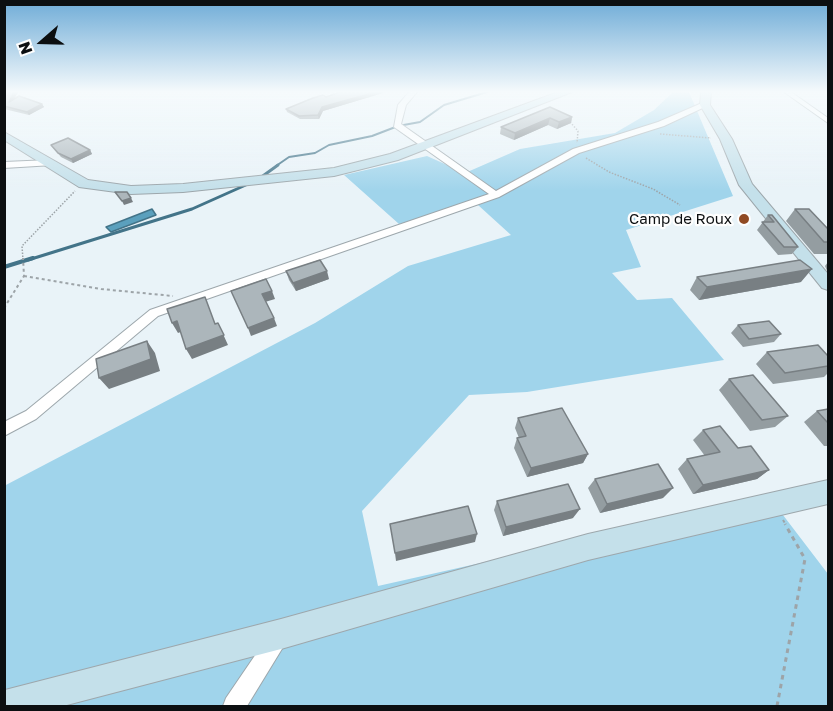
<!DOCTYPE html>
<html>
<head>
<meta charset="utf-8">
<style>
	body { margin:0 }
	#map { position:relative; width:833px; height:711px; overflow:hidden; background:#e9f3f8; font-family:"Golos Text",sans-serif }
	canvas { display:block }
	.frame { position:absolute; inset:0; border:6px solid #0c0f11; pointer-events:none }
	.north { position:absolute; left:12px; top:12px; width:60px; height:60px; -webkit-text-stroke:4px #fefefe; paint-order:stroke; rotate:250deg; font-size:16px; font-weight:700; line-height:24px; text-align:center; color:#0c0f11 }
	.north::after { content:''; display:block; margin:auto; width:21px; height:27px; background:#0c0f11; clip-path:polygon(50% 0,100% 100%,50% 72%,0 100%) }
</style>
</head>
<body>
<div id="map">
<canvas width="833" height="711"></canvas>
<div class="frame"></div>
<div class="north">N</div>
</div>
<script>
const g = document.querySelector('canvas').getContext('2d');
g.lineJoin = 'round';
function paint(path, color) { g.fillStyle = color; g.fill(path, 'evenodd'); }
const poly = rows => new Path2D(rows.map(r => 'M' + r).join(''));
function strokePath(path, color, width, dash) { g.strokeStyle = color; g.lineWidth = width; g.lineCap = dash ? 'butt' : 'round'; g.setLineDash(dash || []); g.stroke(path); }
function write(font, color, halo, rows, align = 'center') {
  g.font = font + ' "Golos Text",sans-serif'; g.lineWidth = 4.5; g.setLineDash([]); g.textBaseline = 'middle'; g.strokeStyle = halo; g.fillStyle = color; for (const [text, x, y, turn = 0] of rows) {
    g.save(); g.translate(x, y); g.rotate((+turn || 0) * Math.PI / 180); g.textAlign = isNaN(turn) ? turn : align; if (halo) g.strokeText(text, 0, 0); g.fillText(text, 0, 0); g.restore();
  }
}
paint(poly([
	[673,92,689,92,733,196,626,230,641,267,612,273,637,300,672,298,724,360,527,392,469,395,362,511,378,586,770,498,828,574,828,706,5,706,4,486,315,323,408,266,511,235,478,205,399,224,344,175,427,156,465,173,520,149,615,133,654,110]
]), '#a0d4eb');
const water = poly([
	[152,209,156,215,111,232,106,227,152,209]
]);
paint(water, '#5ba0bd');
strokePath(water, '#437489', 1.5);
strokePath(poly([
	[276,166,289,157,315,153,329,145,372,136,398,126,420,122,444,105,487,92]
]), '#437489', 2);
strokePath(poly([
	[260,178,278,165],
	[28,260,192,209,248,184]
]), '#437489', 3);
strokePath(poly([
	[4,267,33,258]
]), '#437489', 4);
const street = poly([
	[409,92,417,92,406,105,401,124,496,191,573,149,658,122,702,103,709,105,664,126,579,153,499,197,158,316,36,419,4,436,4,422,26,411,150,310,489,194,394,127,398,105,409,92],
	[784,92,791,92,828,118,828,123,784,92],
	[50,160,53,161,53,165,4,168,4,162,50,160],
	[278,629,285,632,288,639,247,706,223,706,226,698,271,632,278,629]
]);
const secondary = poly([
	[558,92,572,92,398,160,334,176,183,192,131,194,79,187,4,140,4,132,88,180,131,186,183,184,334,168,390,154,558,92],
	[701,92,711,92,710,105,732,139,752,184,828,274,828,290,822,288,739,185,720,139,700,105,701,92],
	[828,480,828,504,588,560,281,649,63,706,4,706,5,690,281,619,588,534,828,480]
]);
strokePath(street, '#9da7ac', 2);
strokePath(secondary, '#9da7ac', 2);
strokePath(poly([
	[570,122,578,131,577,143],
	[660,134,711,138],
	[586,158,609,172,653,189,680,205],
	[23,260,22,246,75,191]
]), '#9da4a8', 1.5, [1.5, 1.5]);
strokePath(poly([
	[24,276,101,289,173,296],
	[4,308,24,276,23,258],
	[783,520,786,525]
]), '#9da4a8', 2, [3, 3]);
strokePath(poly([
	[777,706,805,559,785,524]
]), '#9da4a8', 3, [4.5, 4.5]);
paint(street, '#fff');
paint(secondary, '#c4e0ea');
paint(poly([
	[4,92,18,92,14,99,42,104,44,107,29,115,4,109],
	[383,93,323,111,319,119,300,119,287,112,286,109,326,97],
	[550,107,572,117,571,123,557,129,548,125,514,140,500,134,501,127],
	[51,145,90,150,92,154,73,163,61,157],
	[795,209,828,229,828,254,814,254,786,221],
	[768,215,798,247,792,254,778,255,757,230],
	[828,262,828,273,825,266],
	[286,271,329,279,296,291,289,280],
	[697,277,801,282,699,300,690,290],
	[738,325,781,334,774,342,743,347,731,333],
	[767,352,828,356,828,373,824,377,773,384,756,364],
	[729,379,788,416,775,427,750,431,719,390],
	[828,409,828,446,824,446,804,422,817,411],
	[518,418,588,454,583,463,527,477,514,448,517,438,519,438,515,428],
	[703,430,738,448,769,470,757,479,693,494,678,469,687,459,705,456,693,440],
	[595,479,663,498,600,513,588,488],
	[497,501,573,518,503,536,494,510]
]), '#949da1');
paint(poly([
	[14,92,18,92,11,105,9,102],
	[376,92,383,92,383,93,323,111,319,119,318,115,322,107],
	[42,104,44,107,29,115,27,112],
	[572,117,571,123,557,129,559,122],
	[550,118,548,125,514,140,515,133],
	[90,150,92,154,73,163,71,159],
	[131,198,133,202,124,205,122,201],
	[812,269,801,282,699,300,707,287],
	[327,271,329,279,296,291,293,283],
	[272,291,275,299,265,302,262,294],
	[274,318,277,326,251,336,248,328],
	[177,321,183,331,178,333,172,323],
	[218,323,228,345,192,359,186,349],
	[147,341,155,353,160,371,109,389,99,378],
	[588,454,583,463,527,477,531,468],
	[769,470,757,479,693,494,703,485],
	[673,488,663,498,600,513,607,504],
	[580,509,573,518,503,536,506,527],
	[477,534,475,542,396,561,395,553]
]), '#787f83');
const building = poly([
	[4,92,14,92,9,102,19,96,42,104,27,112,4,106,4,92],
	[340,92,376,92,322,107,318,115,299,116,286,109,313,98,323,95,326,97,340,92],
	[550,107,572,117,559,122,550,118,515,133,501,127,550,107],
	[68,138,90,150,71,159,58,153,51,145,68,138],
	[115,192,127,192,131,198,122,201,115,192],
	[795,209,809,209,828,229,828,242,824,242,795,209],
	[768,215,772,215,798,247,784,247,762,222,774,222,768,215],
	[320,260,327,271,293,283,286,271,320,260],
	[800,260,812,269,707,287,697,277,800,260],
	[266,279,272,291,262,294,274,318,248,328,231,291,266,279],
	[205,297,215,324,218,323,224,335,186,349,177,321,172,323,167,309,205,297],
	[769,321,781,334,749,339,738,325,769,321],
	[147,341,151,359,99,378,96,359,147,341],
	[818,345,828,356,828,366,785,373,767,352,818,345],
	[753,375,788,416,762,420,729,379,753,375],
	[562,408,588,454,531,468,517,438,526,436,518,418,562,408],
	[828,409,828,423,817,411,828,409],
	[720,426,738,448,751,446,769,470,703,485,687,459,720,452,703,430,720,426],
	[658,464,673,488,607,504,595,479,658,464],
	[568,484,580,509,506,527,497,501,568,484],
	[468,506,477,534,395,553,390,524,468,506]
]);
paint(building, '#acb6bb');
strokePath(building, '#787f83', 1.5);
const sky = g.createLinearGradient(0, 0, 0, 191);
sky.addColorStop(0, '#6facd7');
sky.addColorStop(0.48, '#f5fafc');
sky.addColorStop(1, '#f5fafc00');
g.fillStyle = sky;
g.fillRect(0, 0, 833, 191);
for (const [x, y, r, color] of [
	[744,219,6,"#904a23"]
]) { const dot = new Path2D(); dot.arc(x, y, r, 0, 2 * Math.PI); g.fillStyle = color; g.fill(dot); strokePath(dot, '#fefefe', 2); }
write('15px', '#0c0f11', '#fefefe', [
	["Camp de Roux",732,219]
], 'right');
</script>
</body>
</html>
